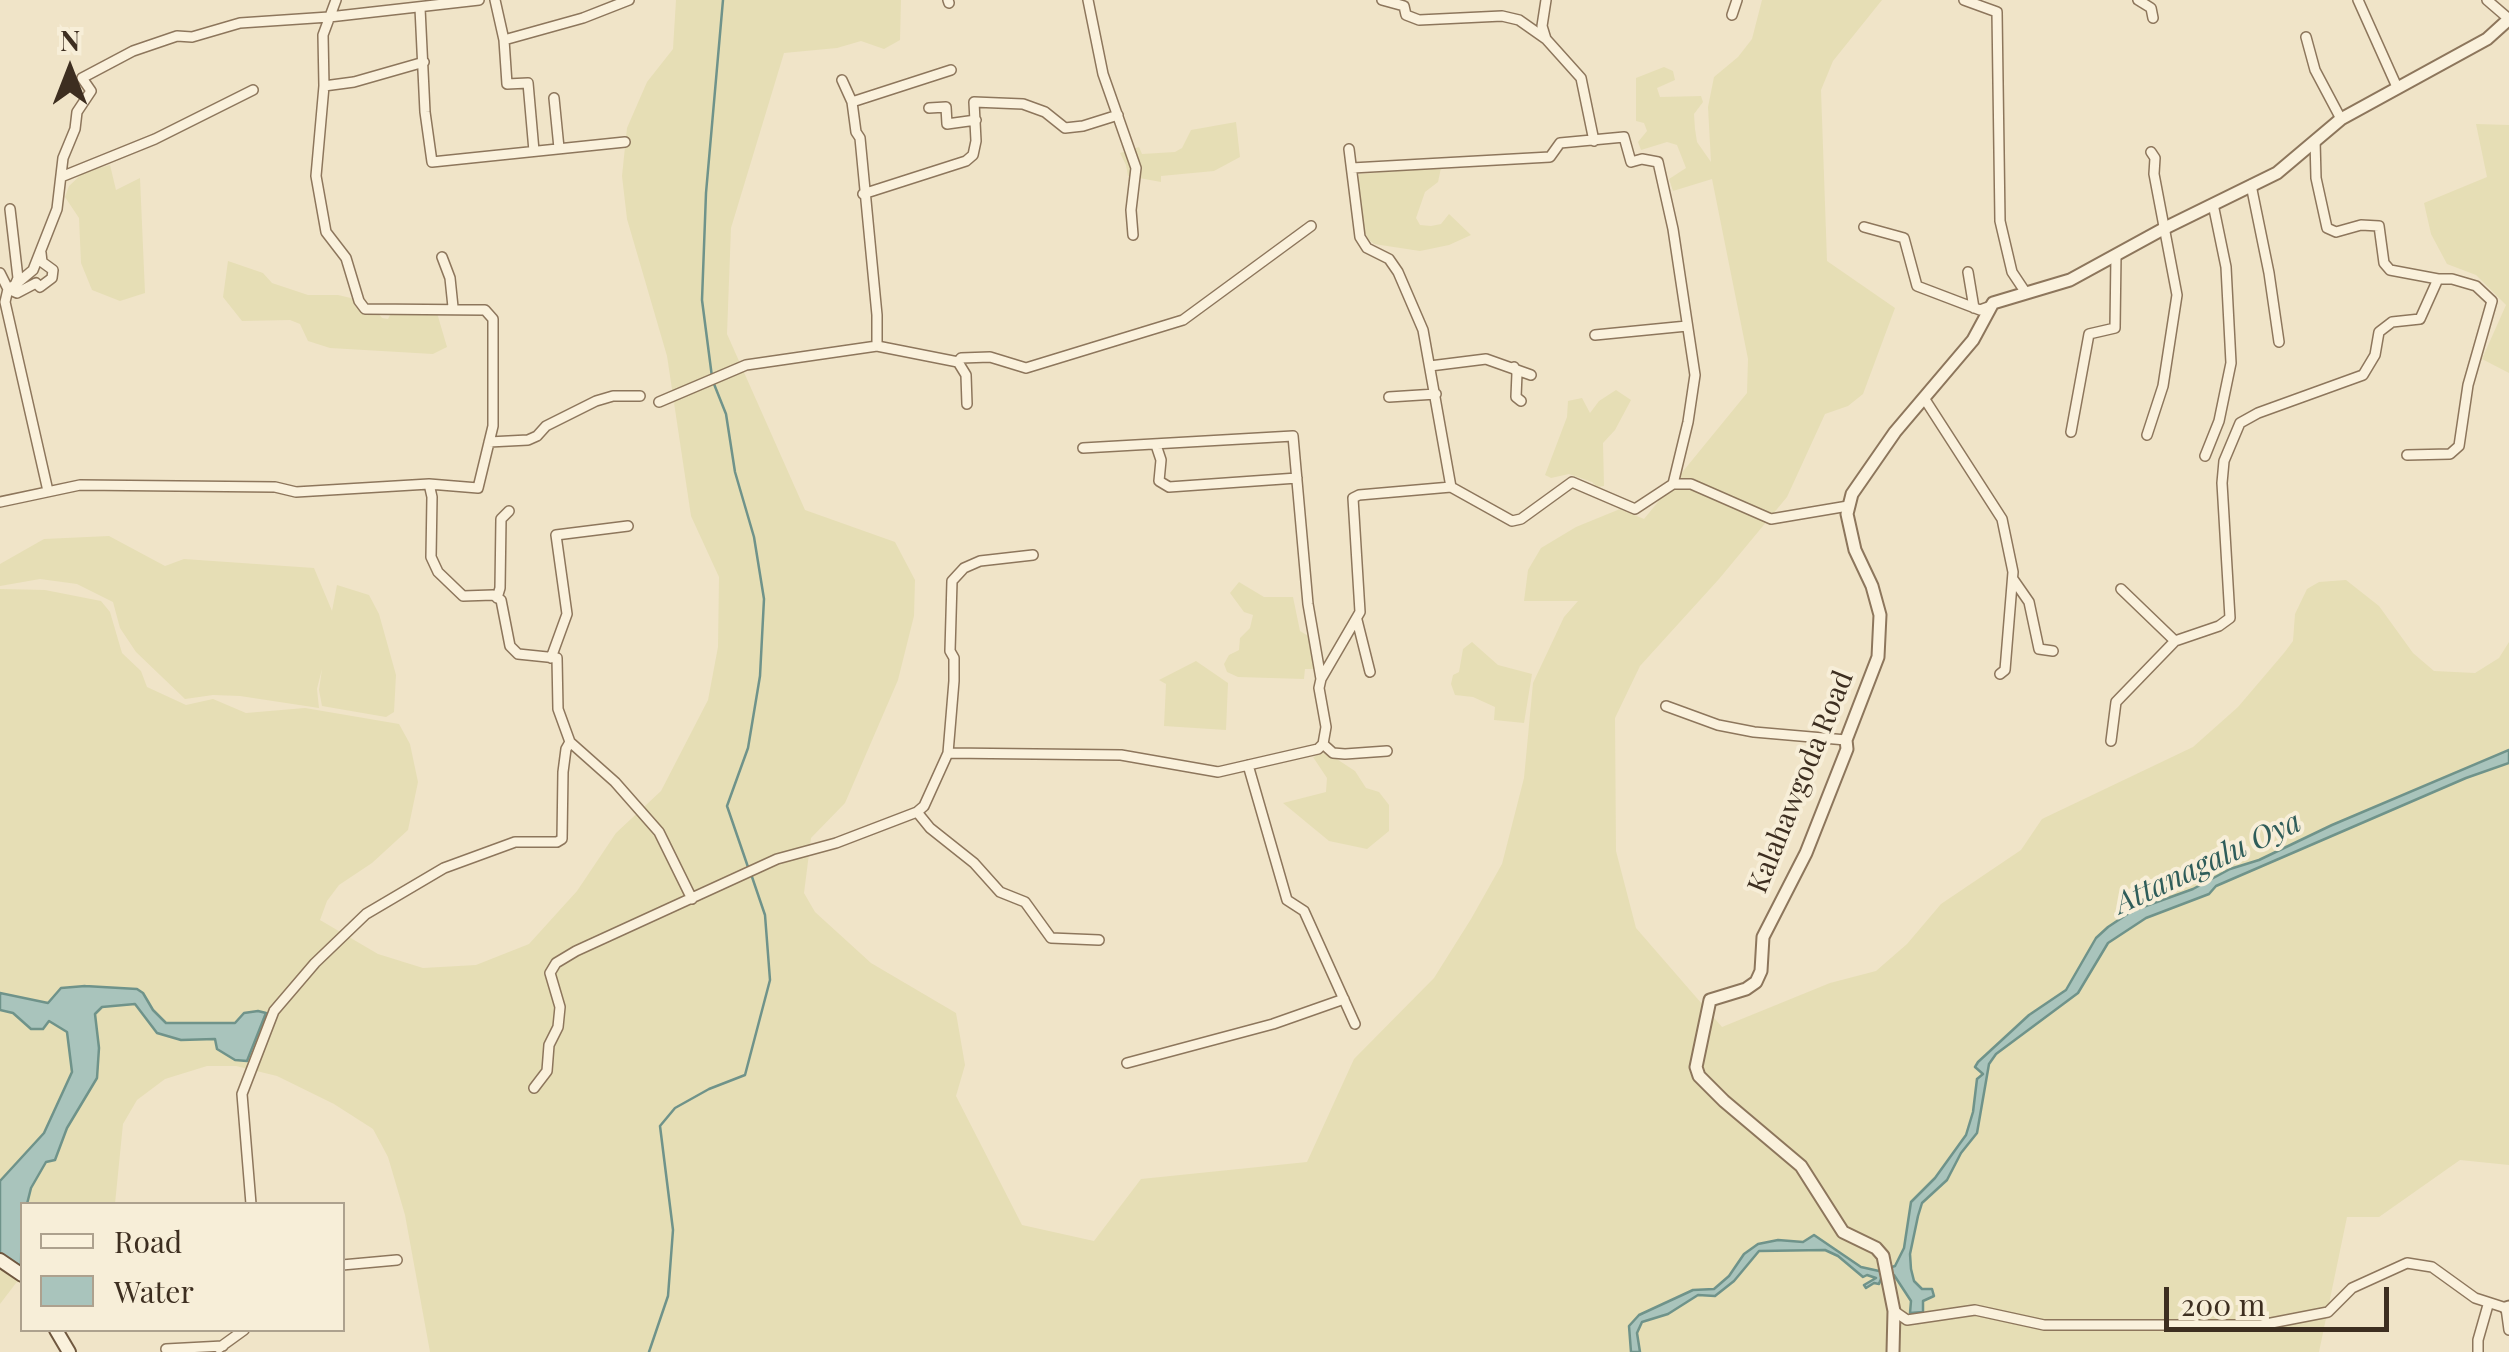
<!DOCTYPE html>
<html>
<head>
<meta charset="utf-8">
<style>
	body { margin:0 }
	#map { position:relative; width:2509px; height:1352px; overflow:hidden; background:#f0e4c8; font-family:"Playfair Display",serif }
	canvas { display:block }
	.legend { position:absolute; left:20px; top:1202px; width:325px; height:130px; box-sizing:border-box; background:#f7eed8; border:2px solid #ada18e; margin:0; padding:12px 18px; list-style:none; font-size:30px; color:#3d2e20 }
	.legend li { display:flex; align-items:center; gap:20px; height:50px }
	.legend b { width:50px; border:2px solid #ada18e }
	.north { position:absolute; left:20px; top:20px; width:100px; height:100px; -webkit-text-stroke:8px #f7eed8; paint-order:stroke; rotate:0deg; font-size:28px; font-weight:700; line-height:40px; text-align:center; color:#3d2e20 }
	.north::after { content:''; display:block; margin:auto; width:35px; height:45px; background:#3d2e20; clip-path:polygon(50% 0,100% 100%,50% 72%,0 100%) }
	.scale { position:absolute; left:2164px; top:1287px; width:225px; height:45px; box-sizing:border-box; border:5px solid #3d2e20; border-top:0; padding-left:12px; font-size:30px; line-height:35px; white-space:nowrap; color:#3d2e20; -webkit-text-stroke:8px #f7eed8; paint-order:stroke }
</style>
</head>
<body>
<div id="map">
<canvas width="2509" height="1352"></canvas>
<ul class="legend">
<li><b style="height:12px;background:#faf1dc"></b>Road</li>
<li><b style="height:28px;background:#a9c4bc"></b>Water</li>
</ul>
<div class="north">N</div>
<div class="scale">200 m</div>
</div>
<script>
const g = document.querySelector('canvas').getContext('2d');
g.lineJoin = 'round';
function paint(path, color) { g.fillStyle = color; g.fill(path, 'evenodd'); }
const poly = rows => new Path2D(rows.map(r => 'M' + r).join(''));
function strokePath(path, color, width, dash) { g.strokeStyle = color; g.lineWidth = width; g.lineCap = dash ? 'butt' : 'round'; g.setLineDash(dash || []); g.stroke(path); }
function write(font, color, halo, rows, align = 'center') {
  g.font = font + ' "Playfair Display",serif'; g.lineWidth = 8; g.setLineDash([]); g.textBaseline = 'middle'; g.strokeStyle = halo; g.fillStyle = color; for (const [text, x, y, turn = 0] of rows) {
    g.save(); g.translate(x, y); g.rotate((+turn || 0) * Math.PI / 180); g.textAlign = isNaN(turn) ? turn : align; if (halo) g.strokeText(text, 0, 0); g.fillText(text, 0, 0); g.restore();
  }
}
paint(poly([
	[676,0,901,0,900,40,884,49,861,41,837,48,784,53,731,228,727,334,805,510,895,542,915,580,914,616,898,680,845,803,811,838,804,893,815,912,871,963,956,1013,965,1065,956,1096,1022,1225,1094,1241,1141,1179,1307,1162,1354,1059,1434,978,1471,919,1502,864,1524,778,1533,683,1564,617,1578,601,1524,601,1528,570,1541,548,1576,527,1620,509,1644,519,1747,393,1748,359,1712,179,1673,191,1669,179,1686,168,1677,145,1667,142,1641,150,1638,142,1647,131,1644,123,1636,121,1636,78,1664,67,1673,71,1675,80,1657,88,1660,97,1701,96,1703,102,1694,114,1695,129,1697,142,1711,162,1708,107,1714,77,1738,57,1752,39,1762,0,1882,0,1833,61,1821,90,1827,261,1895,308,1863,394,1848,406,1825,414,1787,497,1719,579,1640,666,1615,718,1616,851,1636,928,1722,1027,1830,983,1876,971,1907,944,1941,904,2021,850,2042,819,2193,747,2238,707,2284,653,2293,641,2295,614,2307,589,2319,582,2346,580,2379,606,2413,653,2434,671,2475,673,2499,658,2509,642,2509,1165,2460,1160,2379,1217,2347,1217,2319,1352,430,1352,405,1215,388,1157,373,1129,334,1104,277,1076,236,1066,207,1066,165,1079,137,1100,123,1124,115,1204,22,1204,22,1280,16,1283,0,1304,0,589,45,590,101,601,110,612,122,653,141,671,147,687,186,705,213,699,246,713,305,708,399,724,410,744,418,782,408,830,372,863,339,885,327,901,320,920,378,954,423,968,476,965,529,944,577,891,616,833,661,791,708,700,718,647,719,577,691,516,667,356,627,219,622,176,627,128,647,82,673,49],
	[1236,122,1240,157,1214,171,1161,176,1161,182,1128,176,1126,165,1120,153,1139,147,1142,154,1175,152,1182,148,1191,130],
	[2476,124,2509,125,2509,373,2482,359,2506,305,2476,275,2447,264,2431,234,2424,203,2487,177],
	[110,165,116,190,140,178,145,293,120,301,92,290,81,263,79,218,65,197,69,186,84,172],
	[1441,168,1438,182,1425,192,1416,218,1420,225,1431,226,1441,224,1449,214,1471,235,1449,245,1420,251,1374,244,1369,240,1363,229,1357,190,1359,174],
	[228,261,263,273,272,283,308,295,338,295,355,299,359,310,378,313,382,318,388,319,390,315,387,311,437,313,447,347,433,354,330,348,308,341,300,324,290,320,242,321,223,297],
	[1616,390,1631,400,1615,430,1603,443,1604,486,1597,487,1592,482,1569,474,1551,478,1545,475,1567,417,1568,401,1582,398,1590,413,1599,401],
	[109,536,165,566,184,559,314,568,332,611,337,585,369,595,379,614,396,675,394,712,386,717,322,706,319,690,322,669,317,689,319,708,240,696,213,695,185,699,136,652,120,628,113,602,77,584,40,579,0,586,0,564,44,539],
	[1239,582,1264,597,1293,597,1300,631,1320,643,1321,669,1305,669,1304,679,1238,677,1227,672,1224,664,1229,655,1239,650,1240,638,1250,628,1253,615,1244,612,1230,593],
	[1472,642,1498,665,1532,674,1524,723,1494,720,1495,707,1473,697,1455,695,1451,684,1453,675,1459,672,1463,649],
	[1196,661,1228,683,1226,730,1164,726,1166,684,1159,680],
	[1326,752,1355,771,1366,788,1379,792,1389,805,1389,831,1367,849,1329,841,1283,803,1326,792,1327,778,1313,757]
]), '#e6deb5');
const water = poly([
	[2509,750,2509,763,2466,778,2216,886,2209,894,2146,918,2108,943,2078,993,1996,1054,1989,1064,1977,1133,1961,1153,1947,1180,1922,1203,1918,1216,1910,1254,1911,1269,1914,1281,1922,1289,1932,1289,1934,1296,1923,1301,1923,1312,1910,1313,1911,1301,1894,1275,1882,1276,1879,1284,1874,1283,1866,1288,1864,1285,1876,1278,1867,1275,1863,1277,1838,1256,1825,1250,1759,1251,1734,1281,1715,1296,1698,1295,1668,1314,1642,1322,1637,1333,1640,1352,1631,1352,1629,1326,1639,1315,1693,1290,1714,1289,1729,1276,1744,1254,1758,1244,1778,1240,1803,1242,1814,1235,1861,1267,1879,1271,1895,1266,1904,1248,1911,1202,1935,1178,1966,1135,1973,1112,1977,1079,1983,1074,1975,1067,1978,1062,2029,1015,2066,990,2096,938,2108,927,2132,911,2193,889,2230,869,2259,860,2332,825,2509,750],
	[85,986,137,989,143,993,153,1010,166,1023,235,1023,244,1013,258,1011,266,1013,247,1061,235,1060,217,1049,215,1039,181,1040,157,1033,135,1004,102,1007,95,1014,99,1048,97,1078,67,1128,55,1160,46,1162,31,1188,27,1204,22,1204,21,1266,0,1254,0,1181,44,1133,72,1072,67,1032,49,1021,43,1029,31,1029,13,1013,0,1010,0,993,48,1003,61,988,85,986]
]);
paint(water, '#a9c4bc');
strokePath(water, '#6f938a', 2.5);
strokePath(poly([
	[712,377,702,300,706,193,723,0],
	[714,384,726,414,735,472,754,537,764,599,760,676,748,748,727,806,748,867],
	[649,1352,668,1296,673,1230,660,1126,675,1108,709,1089,745,1075,770,980,765,915,751,874]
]), '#6f938a', 2.5);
const minor = poly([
	[336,0,323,35,324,86,316,176,326,232,346,258,359,301,365,309,485,310,493,319,493,426,478,488,429,484],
	[495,0,504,40,507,84,528,83,534,151],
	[948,0,949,3],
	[1088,0,1103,74,1136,168,1131,210,1133,235],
	[1382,0,1404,6,1406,15,1419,20,1502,16,1519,20,1546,39],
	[1546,0,1542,26,1546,39,1581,78,1594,141],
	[1964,0,1997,12,2000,221,2012,272,2026,293],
	[2138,0,2151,8,2153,18],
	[2358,0,2397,87],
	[2487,0,2509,19],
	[420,8,425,112,432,162,625,142],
	[1732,15,1737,0],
	[2306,37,2315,70,2341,119],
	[504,40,583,18,629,0],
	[842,80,852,102,856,132,860,138,877,315,877,346],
	[324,86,354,82,424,62],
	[554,98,559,148],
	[852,102,951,70],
	[929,108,946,107,947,124,976,120],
	[2315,140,2316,178,2327,228,2336,232,2361,225,2379,226,2384,263,2390,270,2438,279],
	[1349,149,1360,237,1367,248,1389,259,1398,272,1423,330,1451,487],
	[1352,168,1550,157,1560,143,1624,137,1631,162,1642,159,1658,162,1673,229,1695,375,1688,422,1673,484],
	[61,177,155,139,253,90],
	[2251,185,2269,273,2279,342],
	[863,194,966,161,973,155,976,141,974,102,1023,104,1045,112,1065,128,1083,126,1118,115],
	[10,209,18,278,15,285,8,289,17,293,36,283,40,287,52,278,53,270,42,262,41,253],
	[1864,227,1904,238,1917,286,1980,310,1991,306],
	[442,257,450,278,453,307],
	[1968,272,1974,308],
	[0,273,8,289,5,302,48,491],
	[15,285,33,270,57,209,63,158,75,129,77,112,91,91,82,78,133,51,177,36,192,37,240,23,329,17,479,0],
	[1595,335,1687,326],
	[958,362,961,358,990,357,1026,368,1183,320,1311,226],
	[1430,366,1486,359,1531,375],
	[1514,367,1517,373,1516,397,1521,401],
	[1389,397,1436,394],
	[1924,398,2002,519,2013,572,2005,670,2000,674],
	[659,402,746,365,877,346,958,362,966,375,967,404],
	[2071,432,2089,334,2115,328,2116,255],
	[2147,435,2163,386,2177,295,2154,174,2155,158,2151,152],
	[489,442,528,440,537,436,546,426,596,401,613,396,640,396],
	[1083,448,1293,436,1308,604,1321,679],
	[1157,448,1161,460,1159,481,1169,487,1297,478],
	[2205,456,2219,421,2231,363,2226,267,2213,204],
	[0,502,80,485,275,487,296,492,429,484,432,497,431,557,438,572,463,596,493,595,501,600,510,646,518,654,557,658,558,709,570,742,615,782,659,832,692,899],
	[2013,579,2029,602,2039,649,2053,651],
	[2121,589,2175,641],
	[497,598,500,588,501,519,509,511],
	[1357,620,1370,672],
	[551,658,567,614,556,535,628,526],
	[1666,706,1718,725,1754,732,1846,740],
	[2111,741,2116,702,2175,641,2219,626,2230,618,2222,483,2224,461,2240,423,2258,413,2363,375,2375,355,2379,332,2392,322,2420,319,2438,279,2452,279,2476,286,2492,301,2468,385,2459,446,2450,454,2407,455],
	[1323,744,1333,753,1345,754,1387,751],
	[948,753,1121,755,1218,772,1318,749,1323,744,1326,727,1319,688,1321,679,1360,612,1353,498,1359,495,1451,487,1512,521,1521,519,1572,482,1635,509,1673,484,1691,484,1771,519,1848,506],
	[1248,765,1287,900,1304,911,1355,1024],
	[917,812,930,828,974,863,1000,892,1025,902,1051,938,1099,940],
	[1127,1063,1273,1024,1344,999],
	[534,1088,547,1071,549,1045,558,1027,560,1007,550,973,556,963,576,951,777,859,836,843,917,812,924,806,948,753,954,681,954,658,950,651,952,581,964,568,980,561,1033,555],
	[251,1204,242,1094,274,1011,315,963,366,914,444,868,515,842,557,842,562,839,563,772,566,749,570,742],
	[342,1265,397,1260],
	[1894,1311,1907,1320,1975,1310,2044,1325,2261,1325,2328,1312,2352,1288,2407,1263,2432,1267,2475,1298,2506,1308,2509,1330],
	[219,1348,244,1330],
	[166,1349,223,1346],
	[2478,1352,2478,1340,2488,1305]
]);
const tertiary = poly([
	[2506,1308,2509,1307],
	[1893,1352,1894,1311,1883,1256,1876,1248,1843,1232,1801,1166,1724,1101,1699,1076,1696,1067,1710,1000,1746,989,1756,982,1761,971,1763,937,1806,853,1847,749,1846,740,1878,657,1880,615,1872,586,1855,550,1847,514,1852,494,1895,432,1973,340,1993,303,2070,280,2165,228,2277,173,2341,119,2487,39,2509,19]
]);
const secondary = poly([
	[0,1260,22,1275],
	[56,1330,69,1352]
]);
strokePath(minor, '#8d765c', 12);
strokePath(tertiary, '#8d765c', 15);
strokePath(secondary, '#6f573f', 16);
strokePath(minor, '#faf1dc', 9);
strokePath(tertiary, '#faf1dc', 11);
strokePath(secondary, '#faf1dc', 12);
write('28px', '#3d2e20', '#f7eed8', [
	["Kalahawgoda Road",1801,782,-68]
]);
write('italic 30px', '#2f5d5a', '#f7eed8', [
	["Attanagalu Oya",2208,863,-25]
]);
</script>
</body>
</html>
